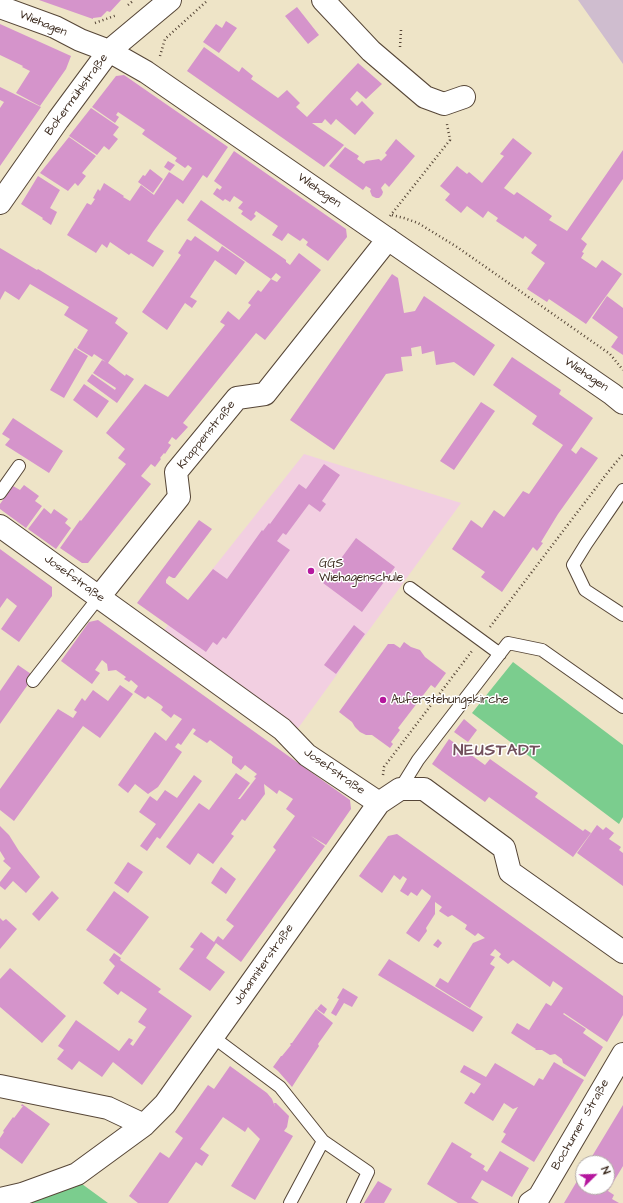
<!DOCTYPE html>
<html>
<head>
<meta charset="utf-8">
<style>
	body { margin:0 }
	#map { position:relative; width:623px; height:1203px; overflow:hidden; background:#eee4c7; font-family:"Architects Daughter",sans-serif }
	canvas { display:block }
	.north { position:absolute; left:575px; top:1155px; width:40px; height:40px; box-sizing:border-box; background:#fff; border:1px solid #b1aaa5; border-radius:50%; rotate:67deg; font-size:11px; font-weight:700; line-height:16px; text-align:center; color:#3b2a1e }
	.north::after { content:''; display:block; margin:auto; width:14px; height:18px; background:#b5179e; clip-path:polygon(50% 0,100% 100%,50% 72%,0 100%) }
</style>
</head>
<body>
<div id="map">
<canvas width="623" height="1203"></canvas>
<div class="north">N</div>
</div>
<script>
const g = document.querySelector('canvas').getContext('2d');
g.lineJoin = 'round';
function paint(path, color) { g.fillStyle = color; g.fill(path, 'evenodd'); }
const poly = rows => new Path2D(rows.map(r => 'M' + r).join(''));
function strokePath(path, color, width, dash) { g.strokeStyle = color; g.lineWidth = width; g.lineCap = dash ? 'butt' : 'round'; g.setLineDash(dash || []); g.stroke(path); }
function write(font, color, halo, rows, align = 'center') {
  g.font = font + ' "Architects Daughter",sans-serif'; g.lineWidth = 3; g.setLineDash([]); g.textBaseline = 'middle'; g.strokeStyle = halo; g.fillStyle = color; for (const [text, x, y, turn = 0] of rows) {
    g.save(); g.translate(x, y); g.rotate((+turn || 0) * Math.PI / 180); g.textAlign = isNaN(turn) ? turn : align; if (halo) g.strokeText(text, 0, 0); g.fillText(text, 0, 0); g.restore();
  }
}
paint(poly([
	[304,454,461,503,291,738,157,639]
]), '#f2cfe1');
paint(poly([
	[578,0,623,0,623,64]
]), '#cfbdcf');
paint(poly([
	[513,662,623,745,623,817,619,824,472,713],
	[82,1184,108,1203,20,1203]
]), '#7bcd8e');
paint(poly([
	[39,0,121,0,110,12,107,11,101,17,93,18,93,19],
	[297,7,319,35,308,44,285,16],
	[226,21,237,28,219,53,203,42,216,24,222,28],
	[0,24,71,56,66,69,40,106,16,93,30,71,22,67,23,66,0,55],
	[204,47,239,72,242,67,253,76,251,79,278,98,287,90,300,103,296,107,307,117,358,63,382,84,366,99,357,91,350,99,357,106,362,101,374,113,355,135,336,119,331,125,325,119,322,123,312,123,344,145,324,167,187,71],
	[124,75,228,147,207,178,203,175,183,204,177,199,153,232,147,241,164,251,153,267,131,253,129,255,110,242,107,248,102,244,96,253,67,235,87,203,91,205,95,199,93,198,98,189,100,191,104,183,124,196,123,197,130,201,141,185,154,195,169,172,183,181,192,168,188,165,185,168,175,161,177,158,142,134,145,130,118,112,116,115,119,117,115,123,92,107,116,76],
	[0,87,41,107,0,166,0,108,4,102,0,100],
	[91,108,119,127,113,135,118,139,109,150,104,146,97,155,69,136],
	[69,137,96,156,82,173,86,176,78,186,75,183,68,191,40,173],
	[513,138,532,153,504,188,514,195,517,192,552,216,549,220,567,231,623,150,623,179,581,239,587,244,582,252,584,253,581,258,596,268,602,260,622,274,586,324,549,299,547,302,527,289,545,263,531,253,537,245,525,236,523,239,496,221,498,218,488,211,483,218,467,206,461,213,445,200,450,194,440,186,457,166,467,174,469,172,482,183,504,156,500,154],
	[396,139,415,156,389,187,385,183,381,188,383,192,382,195,379,198,376,198,372,196,370,191,371,189,366,186,363,190,329,166,345,147,359,156,357,159,364,164,366,161,379,159,381,161,387,155,385,153],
	[234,151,346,229,347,237,328,261,306,245,308,242,303,238,300,241,288,233,282,241,272,235,278,226,256,211,254,214,256,216,251,221,241,214,243,211,238,208,243,202,234,196,230,202,225,199,223,201,213,194,217,188,220,190,222,187,214,181],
	[168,161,175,165,170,171,164,167],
	[150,169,163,179,153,193,138,182,143,175,145,176],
	[38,176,60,190,50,208,57,212,51,225,42,219,43,218,21,204],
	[201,200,286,260,286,262,290,265,299,253,321,270,265,340,256,333,183,423,188,427,176,440,172,437,168,443,171,445,165,454,164,453,160,458,161,459,155,467,151,464,141,476,151,484,88,563,82,563,60,548,80,520,81,521,126,464,118,458,125,449,106,433,145,384,168,397,225,325,220,322,228,311,239,320,251,305,248,303,258,290,261,292,271,279,277,282,281,277,276,273,271,279,187,220],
	[195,236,218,252,222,246,245,262,236,275,215,260,190,297,197,301,192,308,185,303,167,330,142,312,181,255,178,253,187,239,191,241],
	[0,248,37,270,38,269,118,318,115,323,128,333,108,363,125,376,126,374,134,379,117,403,87,381,92,374,115,390,116,388,93,373,102,360,106,362,94,354,92,357,77,348,88,330,64,315,69,307,30,284,19,300,5,291,0,300],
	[392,274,398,278,404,313,415,311,424,296,495,345,474,376,454,362,436,365,434,351,422,354,421,346,411,348,412,356,401,357,403,371,386,374,334,450,290,420],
	[607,296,623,308,623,355,611,347,618,337,592,318],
	[75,348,88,356,64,398,50,390],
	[512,357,561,390,559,394,593,418,571,450,576,454,581,447,598,458,558,514,541,542,543,543,537,551,533,547,502,592,481,577,485,572,452,549,471,520,482,528,494,510,504,517,523,491,529,494,563,445,532,424,537,416,493,385],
	[84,384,109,401,97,418,73,400],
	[481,402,495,411,454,470,440,461],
	[13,418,63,451,49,473,5,445,10,439,2,434],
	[324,464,340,475,322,501,326,504,320,512,309,504,286,535,283,533,277,541,290,550,226,639,223,637,217,645,213,642,206,652,137,603,199,520,212,529,175,578,173,578,169,576,166,580,166,583,188,600,213,569,227,579,262,530,263,531,269,523,270,524,299,484,306,489],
	[24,485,39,496,35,501,42,506,26,528,0,509,0,504,13,486,20,490],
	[44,508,51,514,54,509,68,519,65,523,71,528,56,549,28,529],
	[356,538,395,567,362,612,323,583],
	[0,549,52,587,52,596,19,642,1,629,17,606,7,598,0,608],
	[98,620,350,800,351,809,326,845,311,836,325,846,241,962,216,943,206,958,225,972,210,991,179,969,194,949,190,947,201,932,214,942,218,936,223,940,234,926,226,920,276,850,273,847,295,816,286,809,293,799,279,790,277,794,264,784,265,794,245,821,242,819,231,834,234,836,213,864,198,853,190,865,166,847,199,803,209,810,236,773,250,783,238,799,240,799,256,778,254,777,257,774,245,765,241,770,232,763,232,759,233,757,210,740,207,743,193,734,196,730,193,728,181,745,178,743,175,747,182,752,158,787,148,794,135,784,128,793,118,785,155,732,166,741,182,719,174,714,171,718,161,710,163,707,161,705,148,696,145,699,134,692,138,686,131,680,129,682,124,679,126,677,116,670,108,671,107,664,102,660,95,670,100,673,92,684,61,661,89,622],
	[354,625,365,634,336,674,324,665],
	[404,642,411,647,420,650,425,657,446,673,435,688,431,685,398,728,400,730,391,742,393,744,390,748,372,735,366,735,360,732,355,727,352,722,339,712,388,644,394,644,400,648],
	[18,665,34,676,0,724,0,691],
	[120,685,133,694,100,738,83,726,14,821,0,810,0,789,58,709,73,718,77,712,74,710,82,698,85,701,93,690,108,701],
	[464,719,477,730,468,742,454,732],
	[449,739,485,765,490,759,538,793,535,797,583,831,585,829,591,833,573,857,489,797,485,802,432,764],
	[194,775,202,781,160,839,157,837,147,851,140,846,156,824,139,812,150,796,157,801,165,790,177,798],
	[597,825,603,830,606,827,614,833,609,839,621,847,619,850,623,853,623,886,577,853],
	[0,826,9,835,19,851,40,877,26,893,13,881,5,890,0,886,0,882,11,868,3,861,5,859,0,851],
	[397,834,623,996,623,1015,607,1042,564,1013,563,1014,586,1029,583,1033,603,1047,585,1077,563,1063,562,1059,555,1054,550,1055,542,1050,535,1050,536,1049,511,1033,517,1023,529,1030,546,1003,551,1006,563,988,553,981,550,987,513,960,508,964,499,957,501,954,495,949,490,955,495,957,490,964,495,967,470,1008,435,986,440,978,448,983,473,943,485,938,478,933,475,936,465,929,467,925,452,915,448,917,439,911,442,907,435,902,435,914,426,928,427,931,419,942,406,933,430,899,431,896,422,889,417,896,411,892,408,896,400,891,407,879,403,876,400,880,394,875,382,893,359,876,388,836],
	[128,862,143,872,128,893,114,883],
	[221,867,236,879,226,894,211,883],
	[52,891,59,898,39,921,32,914],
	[114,891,149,917,121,955,86,930],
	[0,918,3,921,6,919,17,929,0,949],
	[438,939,442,943,438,948,433,945],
	[114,953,121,958,120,960,161,989,158,992,192,1016,142,1085,113,1062,102,1077,79,1061,72,1070,57,1059,64,1050,58,1046,76,1020,119,1051,129,1038,133,1040,130,1044,133,1046,146,1027,138,1022,147,1009,121,991,118,995,103,983,115,966,109,960],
	[389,959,483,1017,473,1032,378,975],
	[10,968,66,1016,42,1043,0,1007,0,979],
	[343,988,358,997,352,1007,344,1003,336,1016,331,1013,339,999,337,998],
	[321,1004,327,1009,324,1014,317,1009],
	[316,1009,333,1023,318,1044,319,1046,301,1073,292,1087,278,1071,273,1067,281,1056,282,1056,291,1045,290,1044,291,1043,292,1043],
	[554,1062,584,1080,534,1162,501,1142,506,1134,503,1132,518,1107,513,1109,504,1103,493,1121,464,1103,471,1092,474,1094,481,1084,460,1072,464,1065,486,1077,495,1063,534,1086,539,1078,543,1080],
	[230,1066,267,1093,272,1099,275,1107,274,1103,276,1103,289,1116,287,1127,284,1131,293,1136,255,1200,231,1186,260,1139,248,1127,245,1132,223,1117,200,1149,209,1155,202,1166,196,1162,168,1203,138,1203,129,1196,160,1152,169,1158,183,1138,175,1132,208,1085,214,1089],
	[22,1104,50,1124,22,1164,0,1148,0,1138,4,1132,3,1131,13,1117,14,1118,23,1106,21,1106],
	[623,1105,623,1166,608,1191,614,1195,612,1199,619,1203,564,1203,583,1171,583,1187,607,1187,607,1163,588,1163],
	[452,1142,472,1154,470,1157,485,1166,483,1169,487,1172,500,1151,529,1168,512,1197,482,1180,471,1198,479,1203,458,1203,427,1184],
	[378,1181,392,1189,384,1203,364,1203]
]), '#d594cb');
const service = poly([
	[623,490,586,544,573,565,585,590,623,615],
	[0,493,19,466],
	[410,588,500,654],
	[33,681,99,597],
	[400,789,418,760,508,643,542,650,623,707],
	[213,1037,280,1087,323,1141,368,1172,353,1203],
	[290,1203,323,1141]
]);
const minor = poly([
	[323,0,371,51,425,97,444,104,464,97],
	[0,203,58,120,109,51,146,72,612,394,623,403],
	[0,526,282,729,307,755,379,803],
	[99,597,179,497,176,472,237,398,265,394,388,239],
	[0,1086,108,1108,144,1125],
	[0,1199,22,1194,77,1174,144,1125,165,1104,379,803,400,789,424,789,504,848,510,872,623,952],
	[530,1203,539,1197,623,1054]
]);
const secondary = poly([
	[0,7,55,27,80,40,109,51,170,0]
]);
strokePath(service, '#564637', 14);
strokePath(minor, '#564637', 24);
strokePath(secondary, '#564637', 24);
strokePath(poly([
	[128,5,134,0],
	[95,23,117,15],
	[400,47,401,30],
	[160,56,165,39,208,0],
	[392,215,404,218,418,223,457,247,610,354,623,370],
	[390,216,450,140,447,124],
	[490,627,608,472,623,454],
	[383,775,384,767,472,651]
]), '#564637', 2.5, [1, 3]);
strokePath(service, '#fff', 12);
strokePath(minor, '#fff', 22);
strokePath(secondary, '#fff', 22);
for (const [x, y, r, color] of [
	[311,571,4,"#b5179e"],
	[383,700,4,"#b5179e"]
]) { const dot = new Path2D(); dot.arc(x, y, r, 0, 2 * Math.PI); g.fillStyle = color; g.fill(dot); strokePath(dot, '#fff', 1.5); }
write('12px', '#3b2a1e', '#fff', [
	["Wiehagen",43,24,22],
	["Bokermühlstraße",77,95,-54],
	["Wiehagen",319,191,35],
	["Wiehagen",586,375,34],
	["Knappenstraße",207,435,-51],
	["Josefstraße",74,579,36],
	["Josefstraße",334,772,35],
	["Johanniterstraße",264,965,-55],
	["Bochumer Straße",581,1125,-60]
]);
write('12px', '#3b2a1e', '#fff', [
	["GGS",319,564],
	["Wiehagenschule",319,578],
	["Auferstehungskirche",391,700]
], 'left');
g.letterSpacing = '1px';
write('bold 16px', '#714f5b', '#fff', [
	["NEUSTADT",497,752]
]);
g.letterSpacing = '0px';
</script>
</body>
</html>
